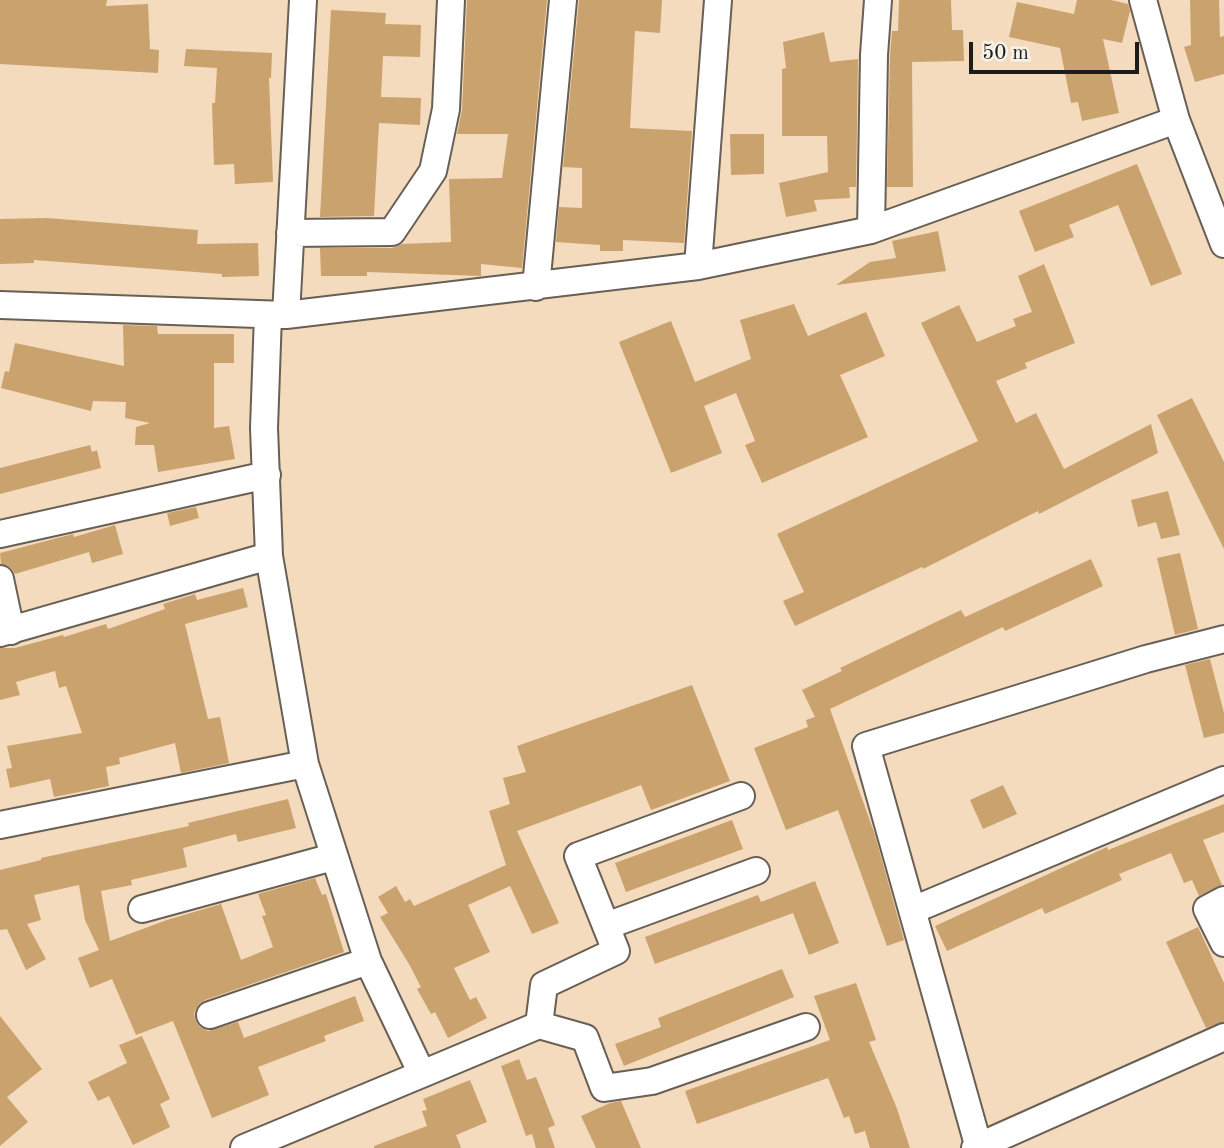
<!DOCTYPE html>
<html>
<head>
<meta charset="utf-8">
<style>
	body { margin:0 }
	#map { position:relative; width:1224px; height:1148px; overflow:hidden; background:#f4dbbe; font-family:"Old Standard TT",serif }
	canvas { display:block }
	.scale { position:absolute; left:969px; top:42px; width:170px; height:32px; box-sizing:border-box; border:4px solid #1c1c1c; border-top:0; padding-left:9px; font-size:21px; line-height:24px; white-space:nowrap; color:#1c1c1c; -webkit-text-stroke:5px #f7f3e8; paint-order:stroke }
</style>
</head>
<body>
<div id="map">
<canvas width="1224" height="1148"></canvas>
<div class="scale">50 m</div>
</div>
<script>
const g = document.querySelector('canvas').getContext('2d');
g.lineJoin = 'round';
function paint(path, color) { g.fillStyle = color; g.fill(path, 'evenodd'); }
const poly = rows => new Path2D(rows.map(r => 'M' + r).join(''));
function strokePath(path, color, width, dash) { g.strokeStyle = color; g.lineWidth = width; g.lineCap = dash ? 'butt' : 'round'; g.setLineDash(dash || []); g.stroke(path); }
paint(poly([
	[0,0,107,0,106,6,148,4,150,49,159,50,158,73,0,64],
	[467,0,547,0,522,268,481,264,481,276,367,272,367,276,321,276,320,248,392,248,402,244,451,242,449,179,502,178,508,134,457,134,462,110],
	[579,0,662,0,660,33,635,31,630,128,692,131,684,243,623,240,623,251,600,251,600,245,556,242,559,207,582,208,582,168,563,167],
	[899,0,951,0,952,30,963,30,964,61,912,62,913,187,887,187,890,56,892,31,898,31],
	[1077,0,1111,0,1128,4,1130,11,1122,43,1103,39,1119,113,1082,121,1078,102,1071,103,1060,48,1009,37,1017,2,1074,14],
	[1190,0,1219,0,1220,37,1224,36,1224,74,1195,82,1184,47,1191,45],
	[331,10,386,13,385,24,421,25,420,57,383,56,381,97,421,98,420,125,379,123,374,216,320,217],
	[824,32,830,62,858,59,856,187,849,187,850,198,814,200,817,211,786,217,779,183,828,172,827,136,782,136,782,69,786,68,783,42],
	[186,49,272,53,271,78,269,78,273,182,235,184,234,164,214,165,212,103,215,103,217,68,184,66],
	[730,134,764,134,764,174,731,175],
	[1137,164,1182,274,1151,286,1118,205,1069,225,1074,237,1035,252,1019,211],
	[47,218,198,230,197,244,258,243,259,276,222,277,222,274,34,260,34,263,0,264,0,219],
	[938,231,946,271,836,285,870,262,896,258,892,241],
	[1044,264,1075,343,1025,363,1027,368,996,381,1016,423,1036,413,1064,469,1151,424,1158,453,1039,514,1038,511,923,569,922,567,795,626,783,601,804,592,777,534,978,441,921,323,959,305,977,342,1016,326,1013,319,1032,312,1018,276],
	[794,304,808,336,866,312,885,356,840,375,868,437,762,483,745,445,755,441,736,393,704,406,722,453,671,473,619,342,671,321,695,382,751,359,740,320],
	[123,325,157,326,158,334,234,334,234,363,214,363,214,428,229,426,235,459,158,472,154,445,135,445,136,427,150,423,125,418,126,402,93,401,91,411,1,388,5,371,9,372,15,343,124,366],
	[1192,398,1224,462,1224,549,1157,415],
	[90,445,92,452,97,450,101,468,0,494,0,468],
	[1168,491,1180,535,1161,539,1156,522,1138,527,1131,500],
	[196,507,199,518,170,526,167,513],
	[115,525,123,554,92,563,89,552,15,574,11,568,1,564,0,553,73,534,74,537],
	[1180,553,1198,629,1175,635,1157,558],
	[1091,559,1103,586,1005,631,1003,627,830,709,875,835,904,940,887,946,838,810,786,830,754,748,808,727,806,720,815,717,802,690,842,671,840,668,961,610,965,617],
	[243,588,248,607,185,624,208,719,220,717,229,763,181,773,175,743,119,758,120,764,106,767,109,786,54,797,50,779,10,788,6,769,12,768,7,746,82,733,66,686,59,688,55,671,16,682,20,695,0,700,0,648,15,648,63,635,64,637,106,624,108,629,165,609,163,604,195,594,197,600],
	[1210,659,1224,713,1224,733,1204,738,1185,665],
	[692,685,730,781,651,810,641,785,517,831,559,923,532,934,510,886,468,905,490,952,454,968,470,1000,476,997,487,1018,448,1038,435,1012,431,1014,417,989,421,987,409,964,380,917,388,913,378,897,396,886,405,902,410,899,414,906,506,865,489,811,510,804,503,778,526,772,517,746],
	[1003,785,1017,814,983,829,970,800],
	[288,799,296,828,238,842,236,834,183,848,187,867,131,880,132,885,101,891,110,941,167,920,221,904,241,960,273,947,262,916,266,915,258,894,315,878,322,895,326,894,344,952,205,1000,198,1005,194,1013,195,1019,199,1026,208,1031,238,1022,244,1038,355,996,364,1021,324,1036,326,1041,258,1067,269,1095,212,1118,173,1021,136,1035,112,979,90,988,78,958,99,950,85,920,79,885,34,895,41,920,27,924,46,959,26,970,7,929,0,930,0,870,41,860,41,858,189,826,188,823],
	[1224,804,1224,832,1203,840,1222,885,1199,896,1192,880,1184,883,1171,853,1119,874,1122,880,1045,914,1042,908,947,951,935,926,1107,847,1108,850],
	[732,820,743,849,626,892,615,863],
	[815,881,839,943,809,955,793,913,655,964,645,937,758,895,761,902],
	[1198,927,1224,983,1224,1022,1206,1028,1166,942],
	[782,969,794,997,624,1066,615,1044,661,1027,658,1018],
	[856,983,876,1040,869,1042,896,1106,910,1148,870,1148,865,1131,855,1134,849,1116,844,1118,828,1078,697,1124,685,1091,830,1040,814,996],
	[0,1016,42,1069,7,1097,28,1122,0,1146],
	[142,1036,170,1099,160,1104,170,1127,133,1145,109,1096,98,1101,88,1082,127,1063,119,1045],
	[519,1059,527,1080,536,1077,555,1125,548,1128,555,1148,536,1148,532,1134,526,1136,501,1066],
	[470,1080,487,1122,456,1135,461,1148,374,1148,374,1146,427,1126,422,1111,427,1110,423,1099],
	[621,1101,641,1148,596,1148,581,1116,610,1103]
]), '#caa26d');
const minor = poly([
	[1143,0,1176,120,1224,244],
	[871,230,874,55,878,0],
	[290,233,392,232,433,171,446,109,451,0],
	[698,266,718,0],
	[536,287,563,0],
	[0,305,286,315,698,266,871,230,1176,120],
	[286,315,303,0],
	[0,534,267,475],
	[0,579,11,631],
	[0,633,269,556],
	[0,825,305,764],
	[1224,900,1207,909,1224,943],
	[142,909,333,857],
	[913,910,1224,780],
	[606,926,756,871],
	[210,1015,368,961],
	[539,1025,585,1038,604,1088,652,1081,806,1027],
	[422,1074,539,1025,544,985,616,951,578,856,741,796],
	[244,1148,422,1074,368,961,305,764,269,556,264,428,268,315],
	[975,1148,1224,1037],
	[979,1148,866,746,1146,659,1224,639]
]);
strokePath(minor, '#685f55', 30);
strokePath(minor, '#fff', 26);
</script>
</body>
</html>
